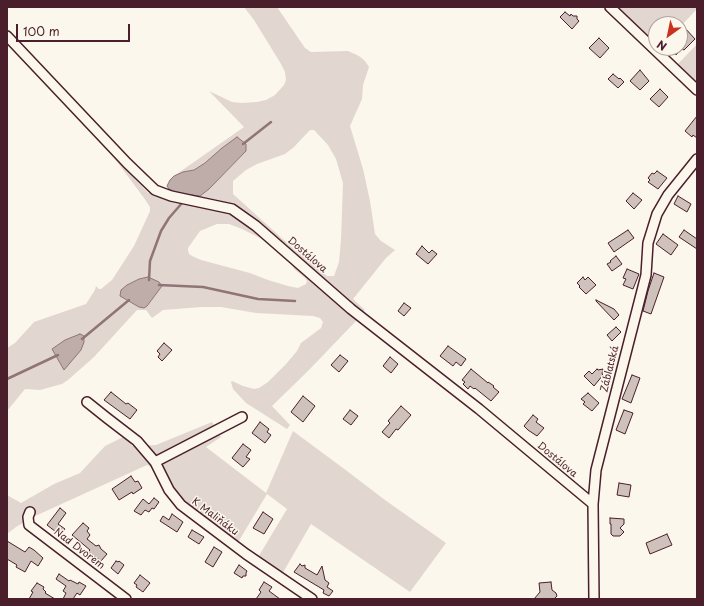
<!DOCTYPE html>
<html>
<head>
<meta charset="utf-8">
<style>
	body { margin:0 }
	#map { position:relative; width:704px; height:606px; overflow:hidden; background:#fbf7ec; font-family:"Playpen Sans",sans-serif }
	canvas { display:block }
	.frame { position:absolute; inset:0; border:8px solid #4a1f2b; pointer-events:none }
	.north { position:absolute; left:648px; top:16px; width:40px; height:40px; box-sizing:border-box; background:#fbf7ec; border:1px solid #b4a19f; border-radius:50%; rotate:213deg; font-size:11px; font-weight:700; line-height:16px; text-align:center; color:#4a1f2b }
	.north::after { content:''; display:block; margin:auto; width:14px; height:18px; background:#c8321e; clip-path:polygon(50% 0,100% 100%,50% 72%,0 100%) }
	.scale { position:absolute; left:16px; top:24px; width:114px; height:18px; box-sizing:border-box; border:2px solid #4a1f2b; border-top:0; padding-left:5px; font-size:12px; line-height:14px; white-space:nowrap; color:#4a1f2b; -webkit-text-stroke:3px #fbf7ec; paint-order:stroke }
</style>
</head>
<body>
<div id="map">
<canvas width="704" height="606"></canvas>
<div class="frame"></div>
<div class="north">N</div>
<div class="scale">100 m</div>
</div>
<script>
const g = document.querySelector('canvas').getContext('2d');
g.lineJoin = 'round';
function paint(path, color) { g.fillStyle = color; g.fill(path, 'evenodd'); }
const poly = rows => new Path2D(rows.map(r => 'M' + r).join(''));
function strokePath(path, color, width, dash) { g.strokeStyle = color; g.lineWidth = width; g.lineCap = dash ? 'butt' : 'round'; g.setLineDash(dash || []); g.stroke(path); }
function write(font, color, halo, rows, align = 'center') {
  g.font = font + ' "Playpen Sans",sans-serif'; g.lineWidth = 3; g.setLineDash([]); g.textBaseline = 'middle'; g.strokeStyle = halo; g.fillStyle = color; for (const [text, x, y, turn = 0] of rows) {
    g.save(); g.translate(x, y); g.rotate((+turn || 0) * Math.PI / 180); g.textAlign = isNaN(turn) ? turn : align; if (halo) g.strokeText(text, 0, 0); g.fillText(text, 0, 0); g.restore();
  }
}
paint(poly([
	[244,7,277,7,305,48,311,52,348,51,359,56,365,61,369,67,363,85,362,99,350,126,363,169,370,201,375,234,381,241,395,250,386,258,353,299,365,310,356,321,308,371,272,406,290,425,287,429,246,403,233,389,231,382,232,381,243,386,254,389,259,388,268,382,286,364,297,351,301,343,321,328,323,322,320,318,313,316,256,313,221,307,202,307,163,310,152,318,146,310,137,310,94,357,68,380,62,384,40,390,25,389,7,411,7,348,15,343,34,322,86,304,95,290,96,286,99,289,101,289,112,280,134,246,150,211,150,207,144,198,112,155,148,193,169,189,173,191,185,194,200,196,246,151,205,163,194,170,183,172,174,176,244,127,209,91,232,102,242,103,257,102,266,100,275,95,284,85,286,80,285,72,281,64,254,20],
	[310,130,314,130,328,145,336,159,343,183,341,240,339,262,334,276,327,276,295,250,233,194,233,181,246,170,257,164,285,154,294,147],
	[217,224,229,224,242,229,264,240,282,254,291,263,294,269,305,278,307,281,306,284,298,288,288,286,268,280,250,273,201,260,192,256,189,254,188,250,188,248,200,231],
	[148,277,162,286,147,306,139,307,120,296,127,285,139,279],
	[616,7,697,7,697,9,680,27,680,24,656,24,656,45],
	[697,44,697,78,694,81,677,65],
	[212,422,221,437,206,447,266,493,293,431,343,468,385,500,446,543,410,592,311,524,281,576,257,559,287,509,267,494,237,544,185,506,163,473,147,465,33,517,16,527,7,534,7,495,21,503,54,484,80,473,105,446,125,436,132,446,156,445]
]), '#e2d7d0');
const water = poly([
	[237,137,246,144,246,151,209,189,200,196,185,194,173,191,169,189,167,186,170,180,174,176,183,172,194,170,205,163,222,148,237,137],
	[148,277,159,282,162,286,147,306,144,308,139,307,120,296,121,290,127,285,139,279,148,277],
	[80,334,84,336,84,342,81,350,64,370,52,349,65,340,80,334]
]);
paint(water, '#bfadaa');
strokePath(water, '#907477', 1);
strokePath(poly([
	[243,144,271,122],
	[149,280,150,261,161,231,169,218,182,203],
	[159,285,203,287,258,299,295,301],
	[82,339,129,300],
	[7,379,58,355]
]), '#907477', 2.5);
const building = poly([
	[565,12,570,16,571,14,573,16,577,16,577,19,579,21,572,29,560,17,565,12],
	[684,27,695,39,684,50,682,49,676,55,669,48,681,48,680,47,680,31,684,27],
	[599,38,609,48,600,58,589,48,599,38],
	[640,70,649,81,640,90,630,81,640,70],
	[613,74,619,79,620,78,624,82,618,88,608,79,613,74],
	[660,89,668,97,659,107,650,99,660,89],
	[697,116,697,138,693,135,692,137,685,131,697,116],
	[657,171,667,178,658,189,648,182,650,180,648,178,652,173,654,174,657,171],
	[633,193,642,200,634,209,626,201,633,193],
	[678,196,691,204,687,212,674,204,678,196],
	[628,230,634,238,614,252,608,243,628,230],
	[684,230,697,239,697,249,679,237,684,230],
	[663,234,678,245,671,255,656,244,663,234],
	[422,246,429,253,432,250,437,254,428,264,416,254,422,246],
	[616,256,622,264,612,271,607,264,611,262,610,261,616,256],
	[627,269,639,274,633,289,623,285,626,279,623,278,627,269],
	[654,273,664,277,651,314,643,311,648,291,654,273],
	[583,277,585,280,588,277,596,285,586,294,579,287,580,286,577,283,583,277],
	[596,300,614,309,619,315,614,320,596,301,596,300],
	[404,303,411,308,404,316,398,311,404,303],
	[616,327,621,332,612,341,607,335,616,327],
	[164,343,172,350,162,361,158,357,160,354,157,351,164,343],
	[448,346,466,359,461,366,456,362,453,366,440,356,448,346],
	[340,355,348,361,339,372,331,365,340,355],
	[390,357,398,364,391,373,383,366,390,357],
	[471,369,488,383,488,382,494,386,493,387,499,392,491,401,475,388,474,389,470,386,468,389,463,384,465,382,462,380,471,369],
	[597,369,598,370,603,369,602,374,603,375,594,386,584,376,589,371,592,374,597,369],
	[632,375,640,378,631,403,622,399,632,375],
	[111,392,126,404,128,403,137,410,130,419,104,400,111,392],
	[588,393,599,403,592,411,583,404,585,402,581,399,588,393],
	[303,396,315,406,303,422,291,412,303,396],
	[401,406,411,415,398,430,396,429,389,438,382,432,390,423,388,421,401,406],
	[350,410,358,416,351,425,343,419,350,410],
	[624,410,633,413,625,434,616,430,624,410],
	[533,415,538,419,536,422,544,428,537,436,528,430,524,426,533,415],
	[260,422,269,429,267,432,271,435,265,443,252,433,260,422],
	[243,444,251,450,246,457,250,459,243,467,232,458,243,444],
	[131,476,135,482,138,481,142,488,133,494,132,492,119,500,112,489,131,476],
	[619,483,631,485,629,497,617,495,619,483],
	[154,498,159,502,154,509,152,508,149,512,145,510,141,515,134,511,143,499,149,504,154,498],
	[60,508,66,513,58,524,65,529,60,535,47,525,60,508],
	[263,512,273,519,264,534,253,528,263,512],
	[172,514,183,522,177,532,160,521,163,516,169,520,172,514],
	[610,518,624,519,624,524,620,528,624,532,620,536,613,536,611,534,611,524,610,524,610,518],
	[83,523,89,528,87,531,90,535,87,539,96,546,99,545,101,549,107,554,101,561,88,552,90,550,72,535,83,523],
	[192,530,204,537,199,544,188,537,192,530],
	[667,534,672,545,650,554,646,543,667,534],
	[7,541,25,552,29,547,34,550,43,558,38,566,31,561,25,572,16,567,17,565,7,559,7,541],
	[214,547,222,552,213,567,205,562,214,547],
	[116,561,118,562,119,561,124,565,118,574,111,568,116,561],
	[300,564,302,566,305,565,305,568,317,575,322,566,325,580,329,583,327,587,333,591,329,596,323,593,324,590,294,572,300,564],
	[239,565,247,571,246,573,246,576,243,576,242,578,234,573,239,565],
	[59,574,69,581,70,580,78,584,79,582,86,586,80,595,77,593,73,599,63,599,66,593,63,591,66,586,56,579,59,574],
	[140,575,150,583,143,592,136,587,137,585,134,583,140,575],
	[264,582,272,587,269,591,280,599,256,599,261,592,259,590,264,582],
	[551,582,552,590,556,593,557,596,554,599,534,599,540,592,539,583,551,582],
	[37,583,44,587,43,589,46,592,45,593,55,599,29,599,33,592,31,591,37,583]
]);
paint(building, '#cfc2bc');
strokePath(building, '#4a1f2b', 1);
const minor = poly([
	[610,7,697,90],
	[7,36,127,163,155,190,171,196,232,209,256,226,351,309,479,409,593,504],
	[87,402,107,418,137,441,155,462,169,490,181,505,246,554,312,599],
	[155,462,242,417],
	[30,512,28,517,29,525,126,599],
	[594,599,593,504,596,470,646,275,648,243,657,214,668,195,697,159]
]);
strokePath(minor, '#4a1f2b', 12);
strokePath(minor, '#fbf7ec', 9);
write('10px', '#4a1f2b', '#fbf7ec', [
	["Dostálova",307,255,41],
	["Záblatská",610,369,-76],
	["Dostálova",557,460,40],
	["K Maliňáku",215,517,37],
	["Nad Dvorem",79,549,37]
]);
</script>
</body>
</html>
